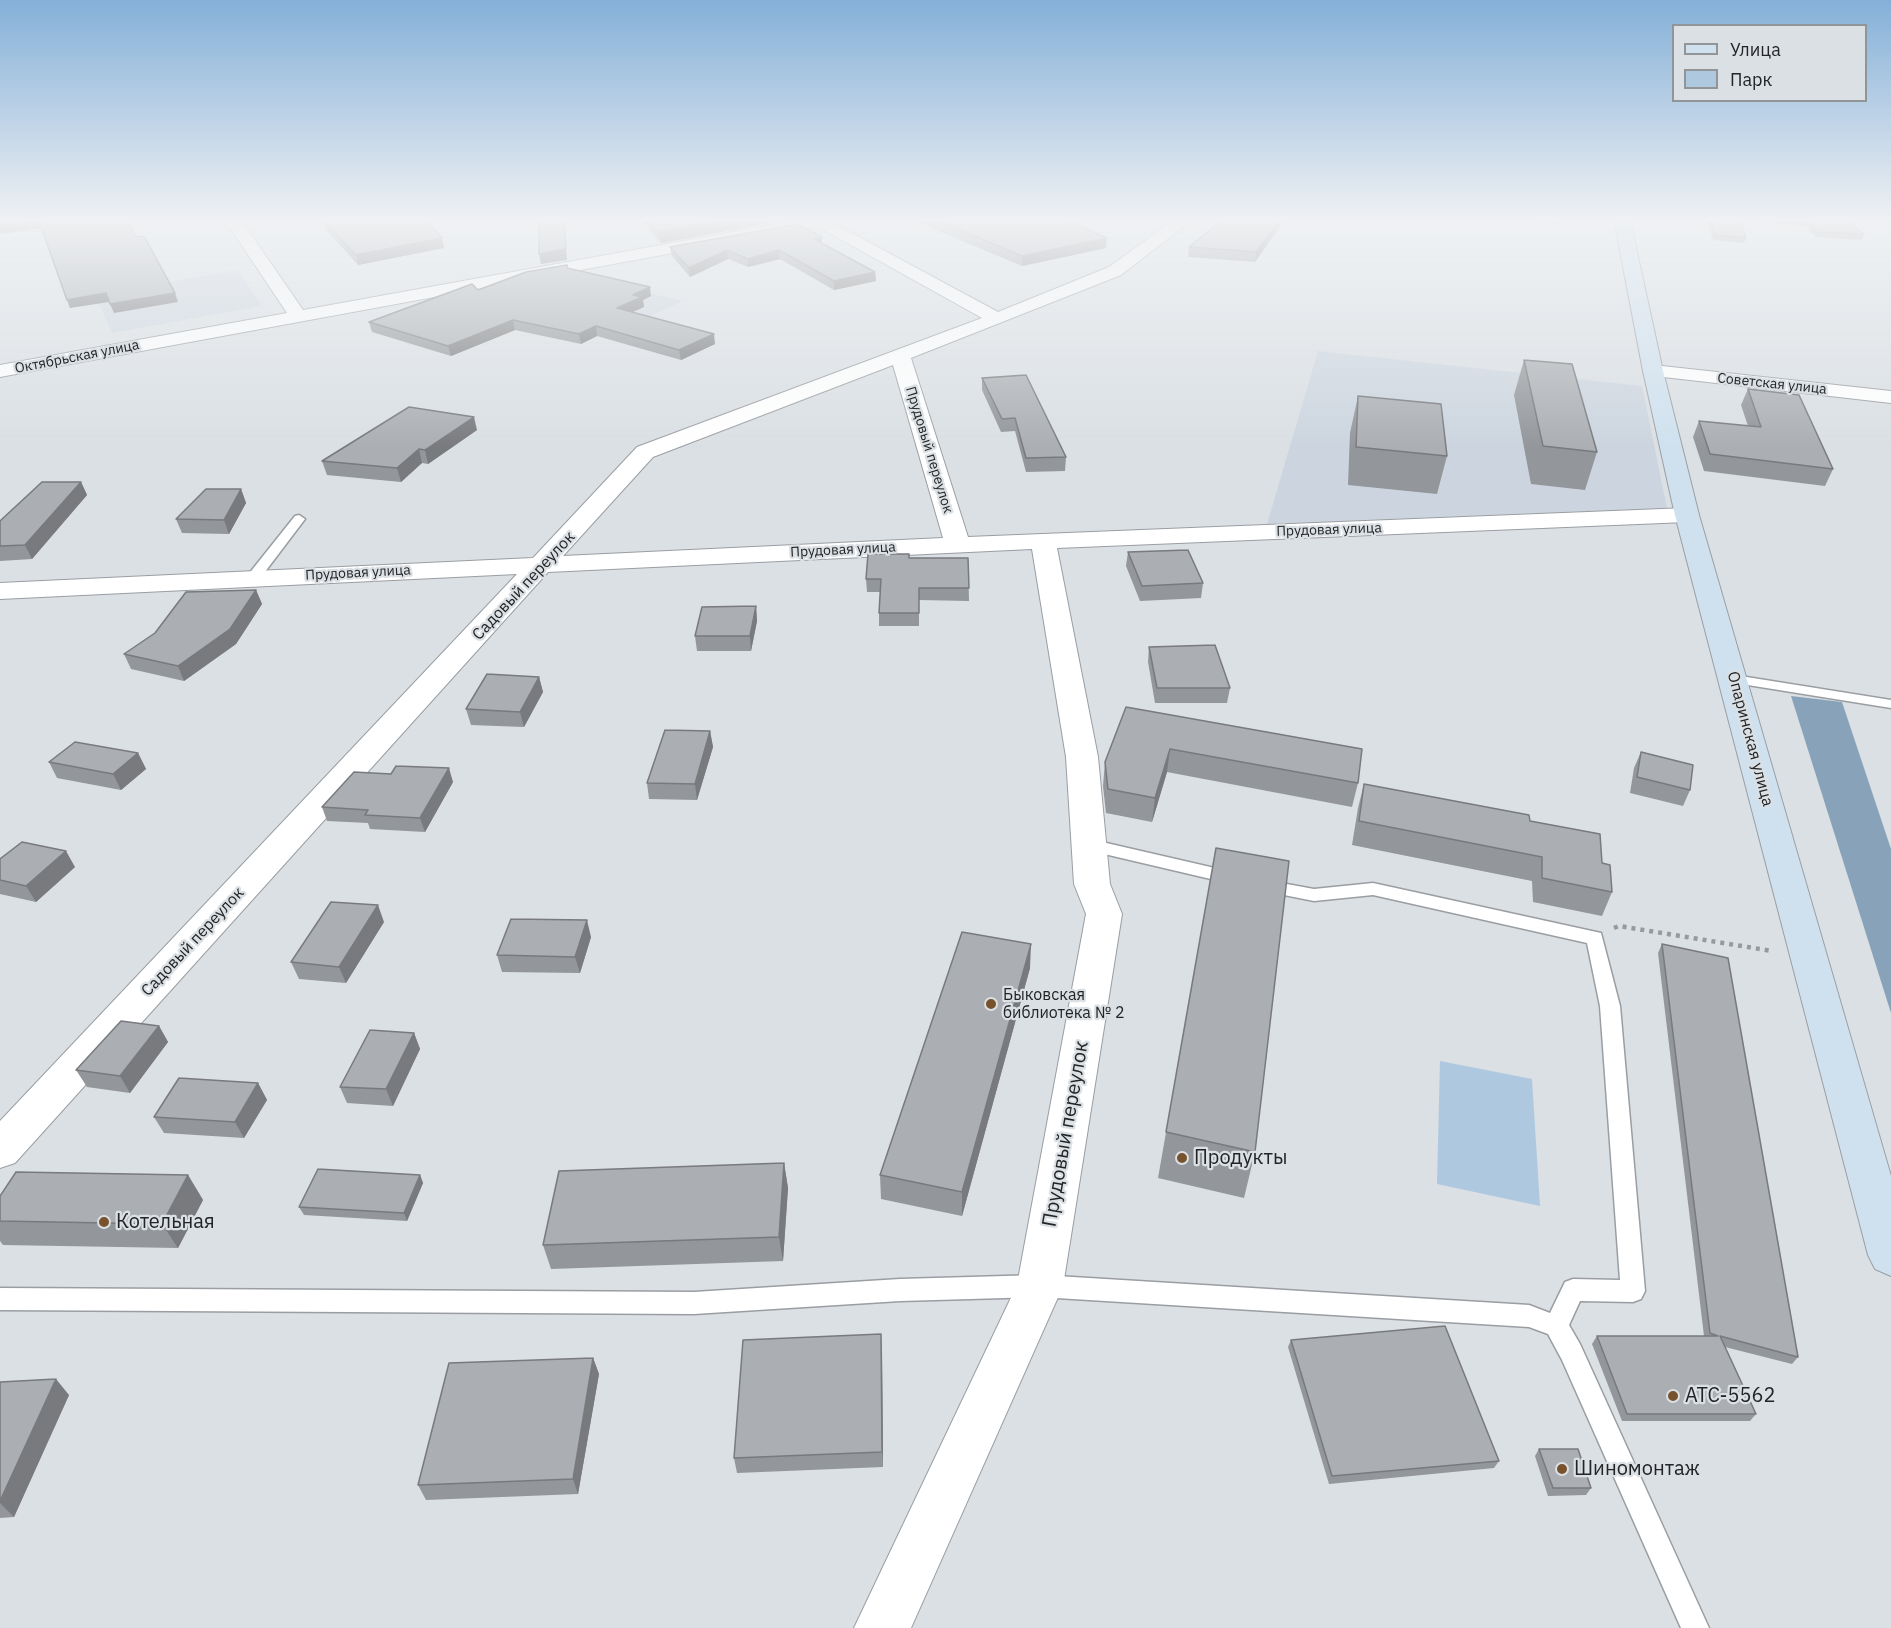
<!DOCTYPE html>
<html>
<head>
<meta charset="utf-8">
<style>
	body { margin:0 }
	#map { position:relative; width:1891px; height:1628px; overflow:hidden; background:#dbe0e4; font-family:"IBM Plex Sans",sans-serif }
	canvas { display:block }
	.legend { position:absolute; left:1672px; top:24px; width:195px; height:78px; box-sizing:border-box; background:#dbe0e4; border:2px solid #919598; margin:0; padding:8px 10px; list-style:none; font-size:18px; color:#232426 }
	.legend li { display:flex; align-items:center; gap:12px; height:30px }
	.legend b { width:30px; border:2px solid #919598 }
</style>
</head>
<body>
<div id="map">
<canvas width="1891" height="1628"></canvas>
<ul class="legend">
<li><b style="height:8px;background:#cfe1ef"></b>Улица</li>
<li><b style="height:16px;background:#aec8df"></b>Парк</li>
</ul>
</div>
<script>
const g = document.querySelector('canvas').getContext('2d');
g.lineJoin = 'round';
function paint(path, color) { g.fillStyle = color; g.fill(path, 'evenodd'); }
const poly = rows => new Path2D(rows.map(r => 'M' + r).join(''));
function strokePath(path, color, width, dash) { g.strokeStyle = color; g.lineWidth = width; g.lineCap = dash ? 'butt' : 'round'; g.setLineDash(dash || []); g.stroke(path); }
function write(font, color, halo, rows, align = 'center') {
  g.font = font + ' "IBM Plex Sans",sans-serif'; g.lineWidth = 4.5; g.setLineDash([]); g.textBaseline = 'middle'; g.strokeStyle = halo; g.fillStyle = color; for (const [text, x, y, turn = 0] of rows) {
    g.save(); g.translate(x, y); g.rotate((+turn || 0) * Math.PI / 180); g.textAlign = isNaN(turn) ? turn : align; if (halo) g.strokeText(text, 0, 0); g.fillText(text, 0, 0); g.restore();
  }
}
paint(poly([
	[238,270,262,306,112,333,95,294],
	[645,292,683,301,617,332],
	[1318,351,1642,386,1667,508,1267,524]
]), '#ccd5df');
paint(poly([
	[1440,1061,1532,1079,1540,1206,1437,1184]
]), '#aec8df');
paint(poly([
	[1791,696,1842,702,1891,849,1891,1013]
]), '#87a2b9');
const service = poly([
	[299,515,305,519,258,581,248,581,248,575,295,516,299,515],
	[1734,675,1891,700,1891,708,1729,682,1727,679,1729,676,1734,675],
	[1089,839,1232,872,1241,878,1232,884,1083,849,1081,845,1083,841,1089,839],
	[1265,880,1314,889,1373,883,1601,933,1620,1006,1645,1291,1641,1299,1633,1302,1580,1301,1569,1325,1580,1344,1709,1628,1681,1628,1562,1360,1548,1334,1529,1327,1040,1297,900,1301,694,1314,0,1310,0,1288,694,1292,900,1279,1040,1275,1529,1305,1550,1313,1565,1282,1573,1279,1620,1280,1600,1006,1587,943,1373,895,1314,901,1259,890,1256,886,1259,882,1265,880]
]);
const minor = poly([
	[225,220,241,220,303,310,799,220,835,220,833,223,998,312,1109,267,1174,220,1192,220,1121,275,911,358,968,537,1687,508,1696,510,1699,515,1696,520,1687,522,1057,548,1098,757,1110,884,1122,914,1063,1286,911,1628,854,1628,1017,1285,1086,914,1074,884,1066,757,1032,549,548,572,15,1163,0,1168,0,1121,517,574,0,599,0,583,533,558,637,447,982,318,824,230,814,227,0,377,0,365,287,313,225,220],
	[893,365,943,538,563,556,653,457,893,365],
	[1653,365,1891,391,1891,403,1646,375,1643,371,1646,367,1653,365]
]);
const secondary = poly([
	[1614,220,1630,220,1663,371,1699,515,1891,1176,1891,1276,1875,1269,1868,1255,1675,515,1643,371,1614,220]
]);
strokePath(service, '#9a9ea2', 3);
strokePath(minor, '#9a9ea2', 2);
strokePath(secondary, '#9a9ea2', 2);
strokePath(poly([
	[1614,928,1619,926,1772,951]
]), '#969a9d', 4.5, [4, 5]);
paint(service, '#fff');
paint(minor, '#fff');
paint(secondary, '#cfe1ef');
paint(poly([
	[323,220,442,238,444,248,358,265,326,230],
	[641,220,780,220,780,221,661,243],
	[912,220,1065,220,1106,248,1022,266],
	[1246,220,1289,220,1287,222,1284,221,1255,262,1188,257,1189,247],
	[1517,220,1561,220,1560,224],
	[1707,220,1847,220,1864,234,1862,240,1816,237,1805,226,1740,221,1746,238,1744,243,1713,240],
	[822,237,822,243,875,272,876,281,834,290,780,259,748,267,728,259,690,277,672,256,670,247],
	[567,268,651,296,643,300,644,307,632,312,715,344,681,360,597,336,581,344,515,330,451,356,372,332,369,322,478,290],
	[1524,360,1597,452,1585,490,1531,484,1514,395],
	[982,378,1066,457,1065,471,1026,472,1015,431,1001,432,982,390],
	[1748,389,1833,469,1825,486,1704,471,1693,437,1699,421,1748,426,1741,405],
	[1358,396,1447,456,1437,494,1348,485,1350,433],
	[477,430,428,464,422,463,401,482,327,475,322,461],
	[81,482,87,495,32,559,0,561,0,521],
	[241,489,246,503,229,534,182,533,176,519],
	[1128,552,1203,583,1201,598,1140,601,1126,566],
	[909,558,968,558,969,601,919,600,919,626,879,626,879,613,880,592,867,592,866,579],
	[256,590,262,604,236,644,184,681,131,669,124,654],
	[756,606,757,621,751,651,697,651,695,636],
	[1149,647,1230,688,1227,703,1155,703,1148,662],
	[539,677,543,692,524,727,471,725,466,709],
	[1126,707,1358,783,1352,807,1167,772,1152,822,1106,813,1103,786,1105,762],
	[710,731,713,747,697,800,649,799,647,783],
	[1641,752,1690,790,1683,806,1630,793,1634,768],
	[138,753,146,769,121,790,57,778,49,762],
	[391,774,453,782,425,832,370,829,368,823,327,821,322,807],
	[1364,784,1530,821,1602,863,1612,892,1602,916,1533,902,1532,881,1352,845,1358,808],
	[1216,848,1255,1152,1244,1198,1158,1178],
	[0,859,75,867,36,902,0,894],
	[384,922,346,983,299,979,291,962],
	[591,937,580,973,502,972,497,955],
	[1662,944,1798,1357,1792,1364,1725,1347,1756,1414,1750,1421,1622,1421,1592,1344,1597,1336,1704,1336,1658,953],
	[1030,968,962,1216,881,1199,880,1175],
	[159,1026,168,1042,130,1093,87,1087,76,1070],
	[414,1033,420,1049,393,1106,347,1103,340,1087],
	[258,1083,267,1100,244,1138,164,1133,154,1117],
	[784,1163,788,1188,783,1261,551,1269,543,1245],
	[188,1175,203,1200,178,1248,3,1245,0,1241,0,1196],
	[420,1175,423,1183,407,1221,304,1215,299,1207],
	[1291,1340,1499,1461,1494,1468,1329,1484,1288,1347],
	[882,1350,883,1467,737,1473,734,1458],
	[593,1358,599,1374,578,1494,426,1500,418,1485],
	[0,1382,69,1395,14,1517,0,1518],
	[1539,1449,1591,1488,1586,1495,1548,1496,1535,1456]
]), '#93969a');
paint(poly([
	[564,220,567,260,541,264,539,254],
	[729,220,780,220,780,221,661,243,659,232],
	[1280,220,1284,220,1255,262,1256,252],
	[39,221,42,228,1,234,0,231,0,226],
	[822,237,822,246,814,239],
	[442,238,444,248,358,265,356,255],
	[1107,238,1106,248,1022,266,1022,256],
	[727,250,728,259,690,277,689,268],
	[779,250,780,259,748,267,748,259],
	[875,272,876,281,834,290,834,281],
	[650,287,651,296,643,300,644,307,619,318,617,308,633,295],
	[106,293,109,302,70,308,67,300],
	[175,293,178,302,114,313,110,304],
	[513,320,515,330,451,356,448,346],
	[596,326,597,336,581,344,579,334],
	[714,334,715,344,681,360,679,350],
	[474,417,477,430,428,464,425,450],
	[419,449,422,463,401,482,397,468],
	[81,482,87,495,32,559,25,545],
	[241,489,246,503,229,534,224,520],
	[256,590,262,604,236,644,184,681,178,666],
	[756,606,757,621,751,651,750,636],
	[539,677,543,692,524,727,520,712],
	[710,731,713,747,697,800,695,784],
	[1170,749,1167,772,1152,822,1155,798],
	[138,753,146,769,121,790,113,774],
	[449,768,453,782,425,832,420,818],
	[66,851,75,867,36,902,26,886],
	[378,905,384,922,346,983,339,967],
	[587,920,591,937,580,973,575,957],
	[1031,944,1030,968,962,1216,962,1192],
	[159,1026,168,1042,130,1093,120,1076],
	[414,1033,420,1049,393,1106,386,1089],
	[258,1083,267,1100,244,1138,235,1122],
	[784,1163,788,1188,783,1261,779,1237],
	[188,1175,203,1200,178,1248,162,1224],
	[420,1175,423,1183,407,1221,404,1213],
	[881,1334,882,1350,883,1467,882,1452],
	[593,1358,599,1374,578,1494,573,1479],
	[56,1379,69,1395,14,1517,0,1503,0,1501]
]), '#787a7d');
const building = poly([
	[0,220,127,220,136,237,144,236,175,293,110,304,106,293,67,300,39,221,0,226,0,220],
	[323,220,426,220,442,238,356,255,323,220],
	[539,220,564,220,566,249,539,254,539,220],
	[649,220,729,220,659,232,649,220],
	[936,220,1065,220,1107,238,1022,256,936,220],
	[1222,220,1237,220,1245,221,1246,220,1280,220,1256,252,1189,247,1222,220],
	[1711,220,1740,220,1746,238,1715,235,1711,220],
	[1798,220,1847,220,1864,234,1818,232,1807,220,1798,220],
	[798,224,822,237,814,239,875,272,834,281,779,250,748,259,727,250,689,268,670,247,798,224],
	[567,265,567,268,650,287,633,295,642,297,617,308,714,334,679,350,596,326,579,334,513,320,448,346,369,322,472,284,478,290,526,272,567,265],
	[1524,360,1572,364,1597,452,1543,446,1524,360],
	[1026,375,1066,457,1026,458,1015,418,1002,419,982,378,1026,375],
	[1748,389,1799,395,1833,469,1710,454,1699,421,1761,427,1748,389],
	[1358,396,1441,404,1447,456,1356,447,1358,396],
	[409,407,474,417,425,450,419,449,397,468,322,461,409,407],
	[42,482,81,482,25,545,0,546,0,521,42,482],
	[206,489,241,489,224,520,176,519,206,489],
	[1188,550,1203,583,1142,586,1128,552,1188,550],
	[868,554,909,554,909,558,968,558,969,588,919,588,919,613,879,613,881,579,866,579,868,554],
	[256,590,230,629,178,666,124,654,155,633,186,592,256,590],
	[756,606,750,636,695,636,702,607,756,606],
	[1215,645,1230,688,1157,688,1149,647,1215,645],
	[487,674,539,677,520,712,466,709,487,674],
	[1126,707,1362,749,1358,783,1170,749,1155,798,1108,789,1105,762,1126,707],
	[665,730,710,731,695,784,647,783,665,730],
	[75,742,138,753,113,774,49,762,75,742],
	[1641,752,1693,765,1690,790,1637,777,1641,752],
	[396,766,449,768,420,818,365,815,368,810,322,807,354,772,391,774,396,766],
	[1364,784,1529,815,1530,821,1600,834,1602,863,1610,865,1612,892,1542,878,1542,857,1359,821,1364,784],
	[22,842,66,851,26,886,0,880,0,859,22,842],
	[1216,848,1289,861,1255,1152,1166,1132,1216,848],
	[331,902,378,905,339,967,291,962,331,902],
	[511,919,587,920,575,957,497,955,511,919],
	[962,932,1031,944,962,1192,880,1175,962,932],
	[1662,944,1728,958,1798,1357,1720,1336,1756,1414,1627,1414,1597,1336,1718,1336,1710,1333,1662,944],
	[121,1021,159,1026,120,1076,76,1070,121,1021],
	[370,1030,414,1033,386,1089,340,1087,370,1030],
	[179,1078,258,1083,235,1122,154,1117,179,1078],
	[784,1163,779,1237,543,1245,559,1171,784,1163],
	[318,1169,420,1175,404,1213,299,1207,318,1169],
	[16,1172,188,1175,162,1224,0,1221,0,1196,16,1172],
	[1445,1326,1499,1461,1332,1476,1291,1340,1445,1326],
	[881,1334,882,1452,734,1458,743,1340,881,1334],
	[593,1358,573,1479,418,1485,449,1363,593,1358],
	[56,1379,0,1501,0,1382,56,1379],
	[1539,1449,1578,1449,1591,1488,1553,1488,1539,1449]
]);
paint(building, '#abafb3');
strokePath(building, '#787a7d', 1.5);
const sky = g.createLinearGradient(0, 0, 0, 448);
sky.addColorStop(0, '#84b0d8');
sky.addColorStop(0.49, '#eff1f3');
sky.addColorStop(1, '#eff1f300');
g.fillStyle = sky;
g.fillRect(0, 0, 1891, 448);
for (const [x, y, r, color] of [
	[991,1004,6,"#77522d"],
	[1182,1158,6,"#77522d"],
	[104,1222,6,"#77522d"],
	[1673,1396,6,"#77522d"],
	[1562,1469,6,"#77522d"]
]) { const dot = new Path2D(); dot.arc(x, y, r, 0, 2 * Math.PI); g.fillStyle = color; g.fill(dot); strokePath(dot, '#dbe0e4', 2); }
write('14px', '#232426', '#dbe0e4', [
	["Октябрьская улица",77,357,-11],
	["Советская улица",1772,384,6],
	["Прудовый переулок",929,450,73],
	["Прудовая улица",1329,530,-2],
	["Прудовая улица",843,550,-3],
	["Прудовая улица",358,573,-3]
]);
write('16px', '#232426', '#dbe0e4', [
	["Садовый переулок",524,586,-47],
	["Опаринская улица",1750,739,75],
	["Садовый переулок",193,942,-47]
]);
write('16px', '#232426', '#dbe0e4', [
	["Быковская",1003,995],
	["библиотека № 2",1003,1013]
], 'left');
write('20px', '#232426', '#dbe0e4', [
	["Прудовый переулок",1066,1134,-80]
]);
write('20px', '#232426', '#dbe0e4', [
	["Продукты",1194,1158],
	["Котельная",116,1222],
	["АТС-5562",1685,1396],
	["Шиномонтаж",1574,1469]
], 'left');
</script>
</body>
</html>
